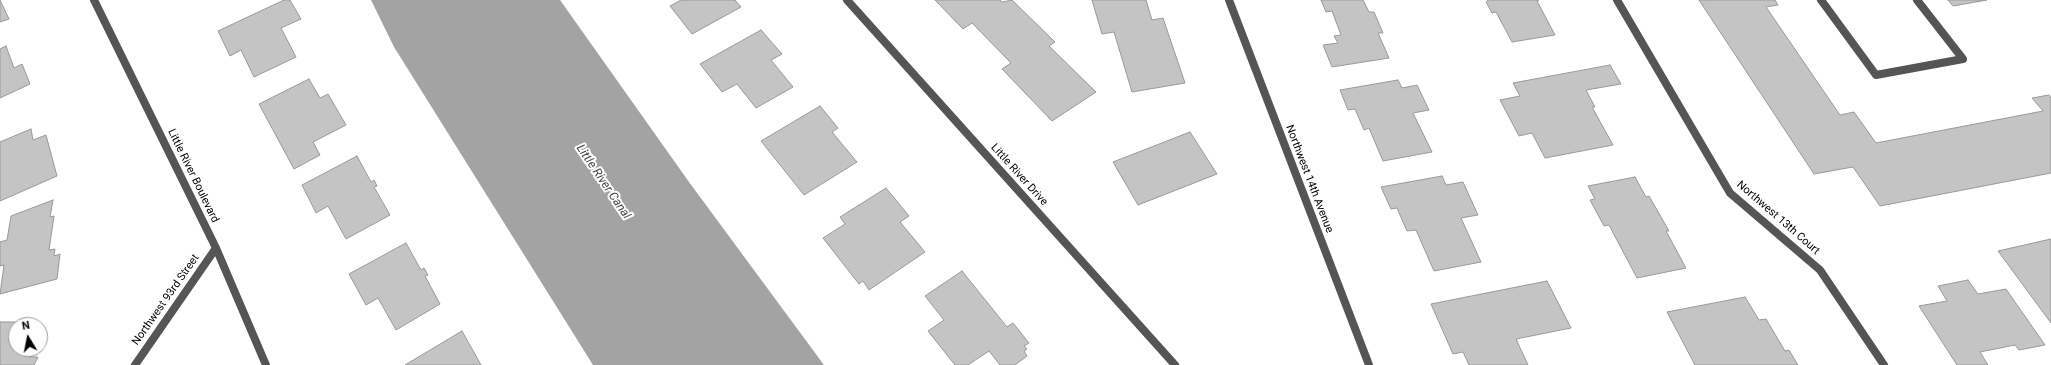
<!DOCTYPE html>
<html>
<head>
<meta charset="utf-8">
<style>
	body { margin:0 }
	#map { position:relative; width:2051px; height:365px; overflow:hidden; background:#fff; font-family:Roboto,sans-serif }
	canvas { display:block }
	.north { position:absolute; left:8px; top:317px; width:40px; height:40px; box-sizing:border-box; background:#fff; border:1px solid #999; border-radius:50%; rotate:350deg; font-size:11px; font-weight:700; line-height:16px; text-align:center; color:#000 }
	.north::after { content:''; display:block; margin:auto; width:14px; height:18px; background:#000; clip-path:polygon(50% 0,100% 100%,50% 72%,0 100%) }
</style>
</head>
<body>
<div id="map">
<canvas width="2051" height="365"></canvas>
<div class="north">N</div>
</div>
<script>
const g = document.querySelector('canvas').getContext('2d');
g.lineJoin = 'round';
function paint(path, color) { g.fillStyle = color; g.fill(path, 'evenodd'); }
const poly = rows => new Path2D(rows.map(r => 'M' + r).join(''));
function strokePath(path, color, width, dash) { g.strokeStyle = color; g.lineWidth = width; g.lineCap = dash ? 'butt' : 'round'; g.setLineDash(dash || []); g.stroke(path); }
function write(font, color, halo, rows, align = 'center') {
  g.font = font + ' Roboto,sans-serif'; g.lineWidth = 4; g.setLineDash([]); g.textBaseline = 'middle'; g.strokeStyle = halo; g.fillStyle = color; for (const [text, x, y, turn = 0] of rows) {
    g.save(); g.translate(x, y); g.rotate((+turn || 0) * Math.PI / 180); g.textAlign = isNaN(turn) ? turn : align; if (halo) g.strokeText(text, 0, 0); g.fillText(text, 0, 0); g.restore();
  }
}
paint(poly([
	[371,0,560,0,689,182,824,365,593,365,394,47]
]), '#a3a3a3');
const building = poly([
	[0,0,9,19,0,22,0,0],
	[284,0,290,0,301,19,281,28,296,57,254,77,241,50,230,56,218,31,284,0],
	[681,0,735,0,741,7,692,34,670,6,681,0],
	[935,0,1000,0,1002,2,1012,0,1055,42,1049,46,1096,92,1052,121,1002,69,1011,63,972,23,963,29,935,0],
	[1092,0,1146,0,1152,20,1163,18,1185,83,1132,92,1114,32,1102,34,1092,0],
	[1321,0,1363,0,1369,12,1374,12,1383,33,1378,33,1389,58,1332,67,1323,45,1338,43,1334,36,1341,35,1332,11,1326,12,1321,0],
	[1488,0,1539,0,1537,1,1555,35,1512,42,1496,12,1492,13,1486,2,1488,0],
	[1699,0,1775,0,1778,5,1766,7,1840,115,1854,112,1876,143,2043,111,2032,98,2049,95,2051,98,2051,173,1880,206,1853,167,1814,174,1699,0],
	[1948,0,1987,0,1953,6,1948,0],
	[761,30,782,54,771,60,793,87,756,108,737,84,722,92,700,64,761,30],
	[6,46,14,68,22,64,30,84,0,98,0,49,6,46],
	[1610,65,1621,84,1586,90,1595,107,1592,107,1613,145,1545,158,1532,133,1519,136,1500,100,1520,96,1513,83,1610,65],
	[309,79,320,98,328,94,346,125,313,142,320,155,294,169,259,104,309,79],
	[1398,80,1402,88,1417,85,1429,110,1413,113,1432,152,1383,161,1369,128,1364,130,1355,109,1348,110,1340,90,1398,80],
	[820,106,838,128,832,132,857,162,804,195,761,141,820,106],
	[31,129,33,140,46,135,57,176,0,201,0,142,31,129],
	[1190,132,1217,174,1138,205,1113,162,1190,132],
	[357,156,371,182,374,180,377,186,374,187,390,215,346,239,328,206,316,213,302,185,357,156],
	[1442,176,1446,185,1463,182,1478,215,1461,218,1481,262,1434,271,1416,230,1407,231,1397,208,1391,209,1381,187,1442,176],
	[1635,177,1646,197,1649,196,1669,231,1666,231,1686,268,1637,278,1609,225,1604,226,1590,200,1595,199,1588,186,1635,177],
	[886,188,909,216,900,222,925,252,869,290,863,281,859,284,823,238,845,224,840,217,886,188],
	[53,200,50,217,54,216,49,250,55,249,54,256,60,254,57,279,0,294,4,265,0,266,0,242,7,240,11,216,53,200],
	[2051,239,2051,323,1998,251,2051,239],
	[406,243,421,270,424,268,428,275,425,276,440,304,396,330,378,298,366,305,349,274,406,243],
	[962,271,1007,327,1013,323,1029,343,1024,346,1027,349,1024,351,1027,356,1015,365,1000,365,989,351,968,365,955,365,928,331,944,320,925,296,962,271],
	[1968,280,1978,294,2006,289,2045,345,2019,350,2015,345,1980,352,1988,365,1957,365,1919,306,1947,301,1938,286,1968,280],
	[1547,281,1571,328,1516,339,1528,365,1469,365,1463,352,1453,354,1431,304,1547,281],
	[1745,297,1759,320,1766,319,1785,351,1789,350,1798,365,1695,365,1667,312,1745,297],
	[0,322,33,322,31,325,16,325,16,349,34,349,30,357,38,357,34,365,0,365,0,322],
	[462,331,481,365,405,365,462,331]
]);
paint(building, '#c4c4c4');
strokePath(building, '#999', 1);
strokePath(poly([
	[1821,0,1876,75,1963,59,1917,0]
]), '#555', 8);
strokePath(poly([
	[94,0,216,248,266,365],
	[1229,0,1369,365],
	[1617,0,1730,193,1820,270,1884,365],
	[135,365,216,248]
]), '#555', 8);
strokePath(poly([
	[847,0,1175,365]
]), '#555', 8);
write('11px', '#000', '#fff', [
	["Little River Drive",1019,175,48],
	["Little River Boulevard",193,176,64],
	["Northwest 14th Avenue",1309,179,69],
	["Northwest 13th Court",1778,218,41],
	["Northwest 93rd Street",166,300,-55]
]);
write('italic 12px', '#444', '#fff', [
	["Little River Canal",603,182,56]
]);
</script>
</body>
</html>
